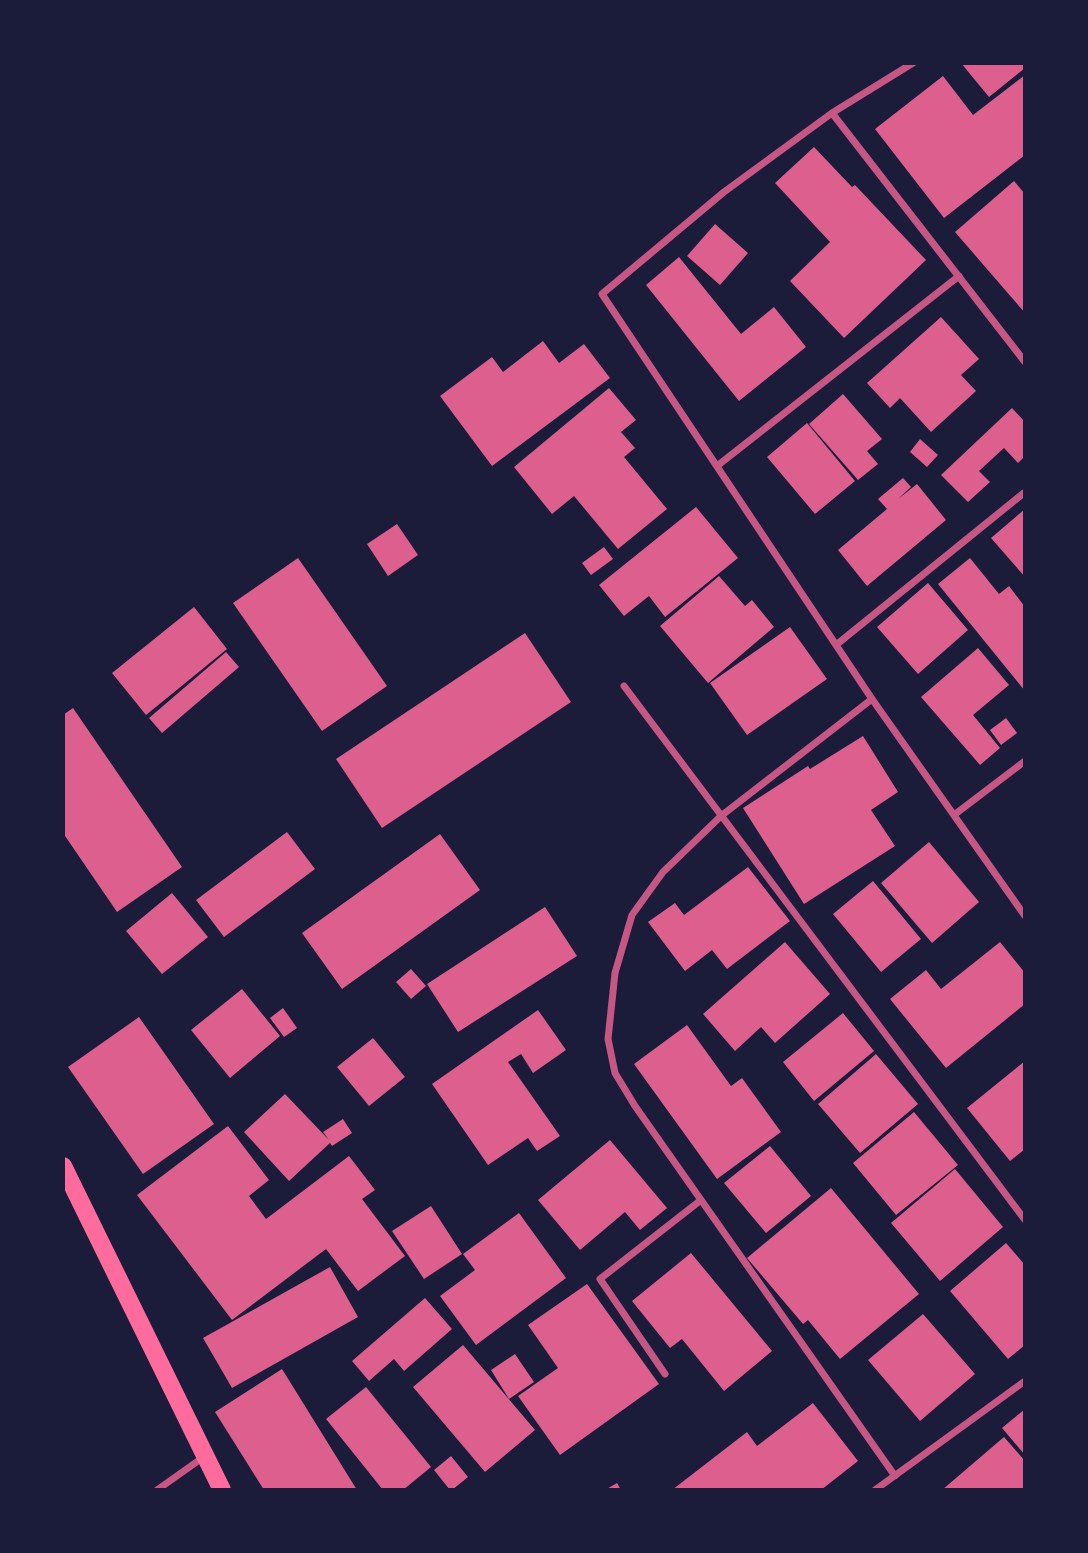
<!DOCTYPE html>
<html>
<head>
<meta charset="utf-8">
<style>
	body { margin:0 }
	#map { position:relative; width:1088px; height:1553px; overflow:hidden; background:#1b1b3a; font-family:Roboto,sans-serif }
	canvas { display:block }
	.frame { position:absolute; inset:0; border:65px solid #1b1b3a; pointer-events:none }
</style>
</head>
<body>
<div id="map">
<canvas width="1088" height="1553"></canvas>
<div class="frame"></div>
</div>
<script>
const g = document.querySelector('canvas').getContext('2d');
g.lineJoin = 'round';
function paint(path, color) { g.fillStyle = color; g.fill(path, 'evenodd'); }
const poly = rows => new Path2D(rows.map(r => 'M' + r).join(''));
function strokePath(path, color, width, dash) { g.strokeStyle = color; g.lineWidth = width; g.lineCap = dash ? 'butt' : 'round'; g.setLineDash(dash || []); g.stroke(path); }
paint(poly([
	[961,63,1022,63,1025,68,989,97],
	[1025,75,1025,155,944,218,875,129,943,76,973,115],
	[814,147,852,187,855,185,926,260,844,338,790,281,830,242,775,183],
	[1014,181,1025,194,1025,313,955,232],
	[715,224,748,253,720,285,687,256],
	[679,257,741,334,774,307,806,347,739,401,646,285],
	[941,317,979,359,961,375,976,391,931,432,900,398,890,408,867,383],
	[543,341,559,363,584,344,610,378,492,466,440,396,492,357,503,372],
	[609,388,636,420,621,432,635,448,624,457,667,509,618,549,574,496,552,514,514,467],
	[843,394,882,439,867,451,878,464,858,480,809,424],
	[1012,408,1025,422,1025,456,1018,463,1004,448,979,471,990,482,968,502,941,475],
	[807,423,855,481,815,514,767,457],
	[920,439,938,455,927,467,910,452],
	[903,478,911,487,898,499,917,484,946,520,867,586,838,550,887,509,878,499],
	[696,507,738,558,665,617,649,596,624,616,599,585],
	[1025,509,1025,577,991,538],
	[397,524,418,555,388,576,367,544],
	[604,547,613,559,591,575,582,563],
	[298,558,387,686,322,731,233,603],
	[970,558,999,594,1009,586,1025,607,1025,691,938,584],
	[719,576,745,606,752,600,774,627,708,683,660,626],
	[928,583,968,630,918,674,877,627],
	[194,607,227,649,146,715,112,673],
	[790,627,827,679,747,735,710,683],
	[525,633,571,702,382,828,336,759],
	[978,648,1009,685,973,715,1000,748,980,765,921,697],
	[226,652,239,667,162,733,149,718],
	[73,708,182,867,117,912,63,833,63,715],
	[1006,718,1017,733,1001,745,990,730],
	[863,736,898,792,871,810,895,846,804,904,743,808,808,766,810,769],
	[287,832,315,869,224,937,196,900],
	[440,834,480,890,342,989,302,933],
	[929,842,979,902,932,943,881,883],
	[748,867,790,921,727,969,712,950,685,971,648,922,675,903,684,915],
	[873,881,921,939,881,972,833,914],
	[172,893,208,937,162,974,126,931],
	[545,907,577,956,458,1032,427,984],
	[785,942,830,994,775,1043,761,1027,735,1051,703,1014],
	[1000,942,1025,973,1025,1004,946,1068,890,999,926,970,941,989],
	[411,969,426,986,411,999,396,982],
	[242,989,280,1036,230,1078,191,1030],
	[283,1008,297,1028,284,1037,270,1018],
	[538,1010,566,1050,533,1073,521,1054,508,1062,560,1136,537,1151,528,1138,488,1165,432,1084],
	[843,1013,874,1051,814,1101,783,1062],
	[139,1017,214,1124,143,1174,68,1067],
	[687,1025,731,1086,742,1078,781,1132,717,1179,634,1064],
	[373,1038,405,1077,369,1106,337,1067],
	[876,1054,918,1104,860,1153,818,1104],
	[1025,1061,1025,1149,1010,1161,967,1108],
	[285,1094,329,1140,323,1132,343,1119,352,1133,332,1146,330,1143,289,1181,244,1132],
	[914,1112,958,1165,896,1215,853,1163],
	[228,1126,269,1180,249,1196,266,1219,349,1156,375,1190,362,1199,405,1256,358,1291,326,1249,232,1320,137,1195],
	[610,1140,667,1208,640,1230,625,1212,580,1250,538,1200],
	[770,1146,811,1196,766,1233,724,1183],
	[955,1169,1003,1227,940,1281,891,1223],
	[831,1188,919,1294,840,1359,808,1320,803,1324,747,1258],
	[431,1206,462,1254,424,1279,392,1231],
	[519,1213,566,1278,476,1345,440,1296,475,1270,463,1254],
	[1006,1243,1025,1265,1025,1345,1008,1359,950,1291],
	[691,1253,772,1351,724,1391,682,1339,670,1348,632,1301],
	[330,1267,358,1317,232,1388,203,1338],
	[587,1284,659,1384,560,1455,518,1396,558,1368,528,1325],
	[425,1298,452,1329,404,1371,394,1359,369,1381,352,1361],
	[923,1314,975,1374,920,1421,868,1360],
	[463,1345,535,1430,485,1472,413,1387],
	[515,1354,534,1382,509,1399,491,1370],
	[282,1369,357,1490,264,1490,215,1412],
	[366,1387,431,1467,403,1490,383,1490,326,1419],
	[813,1403,858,1461,821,1490,672,1490,747,1432,757,1446],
	[1025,1409,1025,1455,1002,1428],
	[1004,1437,1025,1461,1025,1490,942,1490],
	[451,1456,468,1477,452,1490,450,1490,434,1470],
	[617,1483,621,1490,605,1490]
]), '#dd5f8e');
strokePath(poly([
	[913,63,832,113,724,192,602,294,872,699,1025,916],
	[832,113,1025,362],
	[717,466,959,276],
	[836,645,1025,492],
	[624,686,1025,1220],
	[872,699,721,816,663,872,632,915,615,973,608,1039,615,1073,635,1106,895,1476],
	[954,815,1025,761],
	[665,1374,600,1279,701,1200],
	[157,1490,205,1456],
	[875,1490,1025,1381]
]), '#c65784', 7);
strokePath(poly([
	[63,1166,222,1490]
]), '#ff6b9d', 18);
</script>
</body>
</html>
